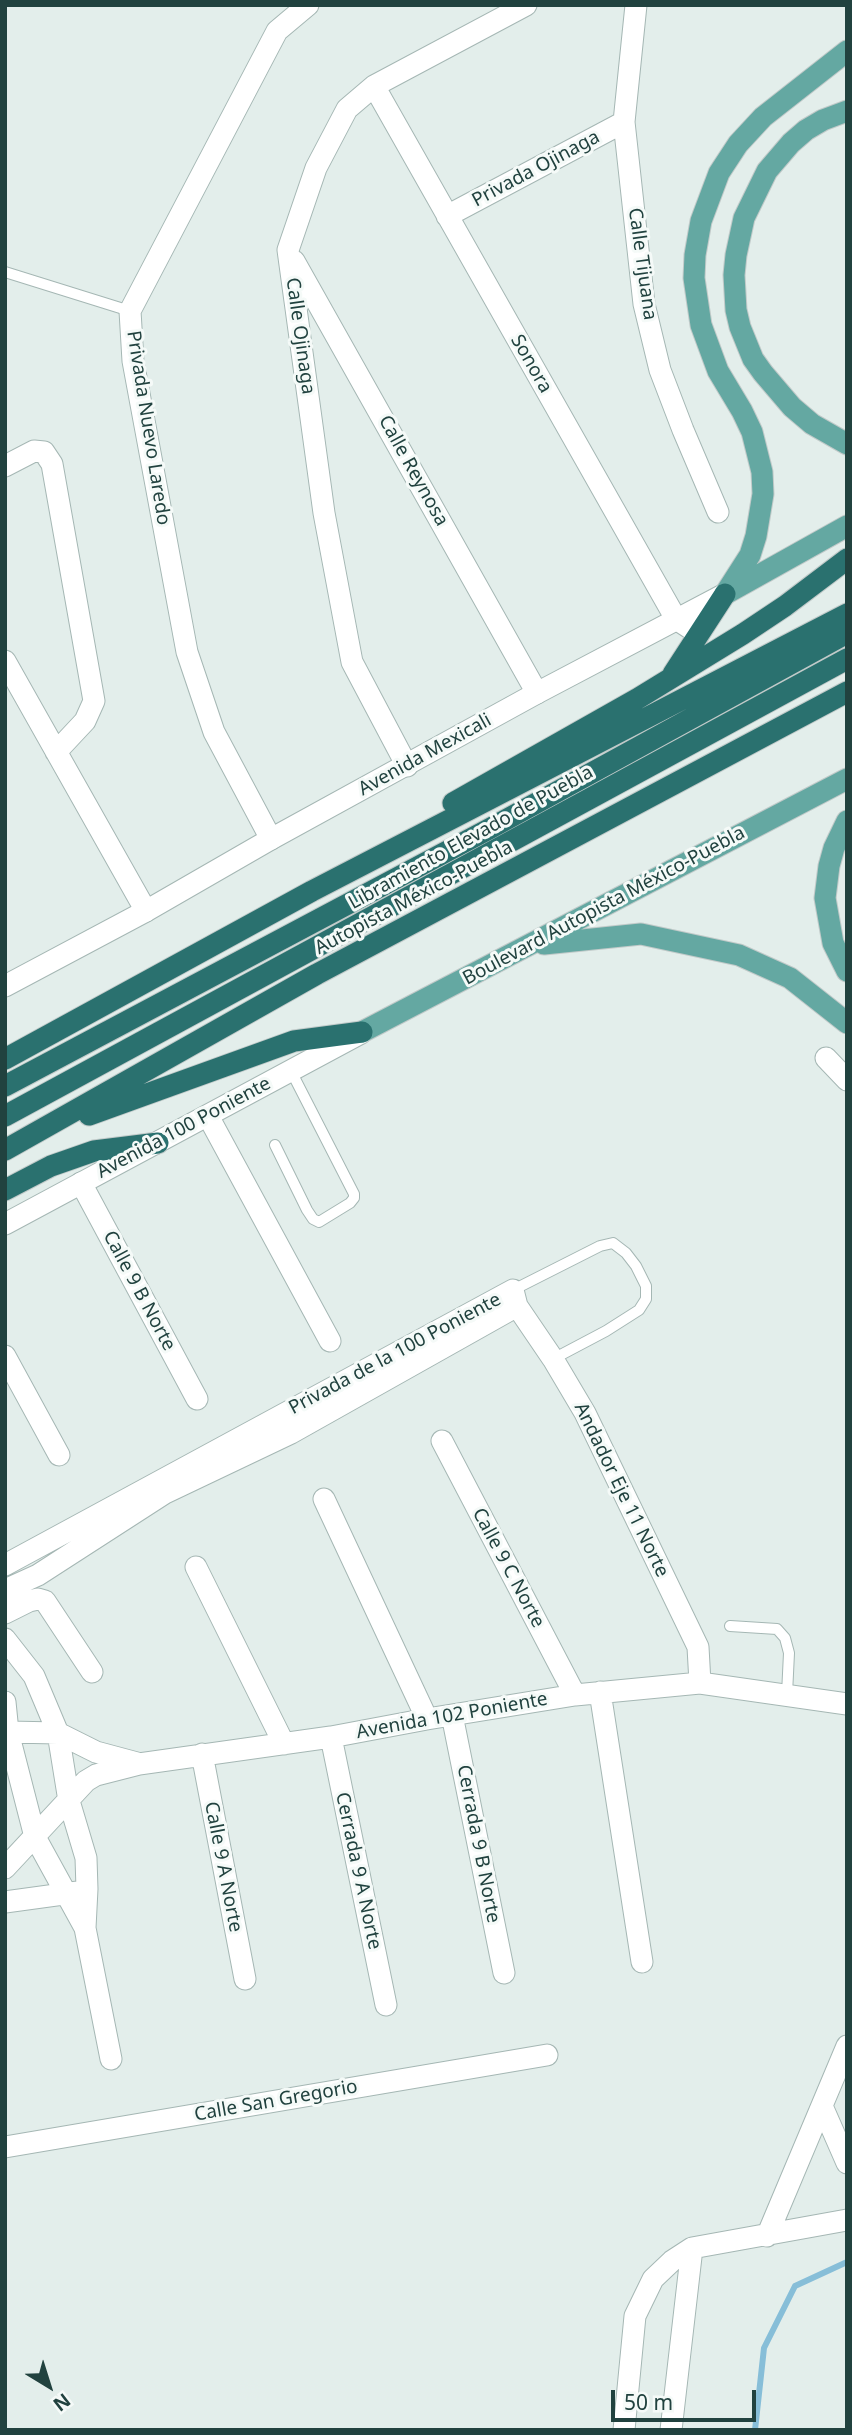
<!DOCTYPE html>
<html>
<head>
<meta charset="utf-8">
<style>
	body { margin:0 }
	#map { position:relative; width:852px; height:2435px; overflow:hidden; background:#e3eeeb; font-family:"Noto Sans",sans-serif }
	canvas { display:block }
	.frame { position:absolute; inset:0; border:7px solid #21423f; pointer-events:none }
	.north { position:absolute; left:14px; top:2351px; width:70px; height:70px; -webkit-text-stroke:5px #f5faf8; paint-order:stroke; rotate:142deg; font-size:19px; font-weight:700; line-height:28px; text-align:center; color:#21423f }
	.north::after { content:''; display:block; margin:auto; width:24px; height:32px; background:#21423f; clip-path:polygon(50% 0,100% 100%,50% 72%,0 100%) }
	.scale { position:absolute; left:611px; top:2390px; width:145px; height:32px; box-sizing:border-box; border:4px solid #21423f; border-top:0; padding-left:9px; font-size:21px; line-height:24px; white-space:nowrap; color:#21423f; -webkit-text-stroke:5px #f5faf8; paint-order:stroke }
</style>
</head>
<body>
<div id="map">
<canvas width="852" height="2435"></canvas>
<div class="frame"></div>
<div class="north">N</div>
<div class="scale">50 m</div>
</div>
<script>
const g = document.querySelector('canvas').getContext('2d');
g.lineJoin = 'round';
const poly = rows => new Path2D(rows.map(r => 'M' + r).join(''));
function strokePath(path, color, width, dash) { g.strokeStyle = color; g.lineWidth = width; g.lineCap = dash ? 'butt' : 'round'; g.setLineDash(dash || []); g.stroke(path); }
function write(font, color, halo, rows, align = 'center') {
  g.font = font + ' "Noto Sans",sans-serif'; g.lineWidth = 6; g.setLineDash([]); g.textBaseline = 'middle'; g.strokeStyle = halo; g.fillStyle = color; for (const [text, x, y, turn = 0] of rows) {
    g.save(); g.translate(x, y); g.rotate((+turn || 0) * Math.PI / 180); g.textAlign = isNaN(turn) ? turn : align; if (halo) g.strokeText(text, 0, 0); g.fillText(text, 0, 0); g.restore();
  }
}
strokePath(poly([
	[755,2430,764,2348,795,2286,847,2262]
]), '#87bed8', 6);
const service = poly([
	[5,272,130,311],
	[275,1145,307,1210,313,1219,319,1222,350,1203,354,1198,354,1194,291,1071],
	[513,1290,600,1246,613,1243,626,1253,636,1266,646,1286,646,1299,639,1310,606,1331,553,1359],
	[730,1626,777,1629,785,1638,789,1653,787,1694]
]);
const minor = poly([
	[636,5,624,122,644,304,660,370,683,430,718,512],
	[374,86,676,619,699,634],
	[447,216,624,122],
	[294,261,537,693],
	[5,466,34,451,44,452,52,464,94,701,85,721,56,752],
	[5,661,146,911],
	[407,766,352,662,324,513,288,250,316,168,347,109,374,86,526,5],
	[271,839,214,732,187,652,133,361,130,311,277,31,308,5],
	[826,1058,847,1080],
	[208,1116,330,1341],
	[81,1183,197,1399],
	[5,1356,59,1455],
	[442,1441,575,1695],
	[324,1499,427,1719],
	[5,1565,513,1290,517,1306,553,1359,585,1413,698,1647,700,1683],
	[196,1567,284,1744],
	[5,1590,38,1575,165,1493,291,1433,517,1306],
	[5,1613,29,1601,38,1599,45,1601,92,1672],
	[5,1639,34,1676,58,1733,69,1801,86,1858,87,1889,85,1928,111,2059],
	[600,1692,642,1962],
	[5,1702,8,1732,35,1837,85,1928],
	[452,1715,504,1973],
	[8,1732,58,1733,96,1752,137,1763],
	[331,1737,386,2005],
	[202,1754,245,1979],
	[5,1868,86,1781,96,1775,139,1764,331,1737,427,1719,575,1695,700,1683,847,1704],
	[5,1902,78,1892],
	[822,2106,847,2163],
	[5,2147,547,2055],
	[767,2236,847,2046],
	[624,2430,635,2316,653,2279,672,2261,692,2248,847,2220],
	[671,2430,692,2248]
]);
const tertiary = poly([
	[5,986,146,911,271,839,537,693,725,594],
	[5,1224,361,1033]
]);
const primary = poly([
	[847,111,823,120,806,130,791,143,767,171,744,218,736,255,734,275,736,310,740,327,753,359,763,373,792,407,812,424,847,444],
	[727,593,847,526],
	[725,594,750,555,756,536,763,494,762,472,752,432,742,411,718,371,701,325,694,278,695,255,701,221,719,173,738,144,763,117,847,51],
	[847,821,834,848,829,866,825,898,833,943,847,971],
	[544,944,641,934,739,955,790,978,847,1023],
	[362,1032,847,779]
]);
const motorway = poly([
	[673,674,725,594],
	[453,803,637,699,743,634,785,606,847,559],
	[5,1059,312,891,847,614],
	[5,1086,489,829,847,633],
	[89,1115,294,1041,362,1032],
	[5,1116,847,659],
	[5,1150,317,974,847,692],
	[5,1190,51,1166,94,1151,158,1143]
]);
strokePath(service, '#a5b7b4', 12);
strokePath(minor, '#a5b7b4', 23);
strokePath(tertiary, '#a5b7b4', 23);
strokePath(primary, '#c1cac9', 23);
strokePath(motorway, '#c1cac9', 23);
strokePath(service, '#fff', 10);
strokePath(minor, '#fff', 21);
strokePath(tertiary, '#fff', 21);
strokePath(primary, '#64a8a2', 21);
strokePath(motorway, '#2a716f', 21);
write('19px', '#21423f', '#f5faf8', [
	["Privada Ojinaga",536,169,-28],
	["Calle Tijuana",642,264,82],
	["Calle Ojinaga",300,336,82],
	["Sonora",531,364,60],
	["Privada Nuevo Laredo",148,428,81],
	["Calle Reynosa",413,471,61],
	["Avenida Mexicali",425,755,-29],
	["Libramiento Elevado de Puebla",471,838,-29],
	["Autopista México-Puebla",414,898,-28],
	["Boulevard Autopista México-Puebla",604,906,-28],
	["Avenida 100 Poniente",184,1128,-28],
	["Calle 9 B Norte",139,1291,62],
	["Privada de la 100 Poniente",395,1354,-28],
	["Andador Eje 11 Norte",621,1490,64],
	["Calle 9 C Norte",508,1568,62],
	["Avenida 102 Poniente",452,1716,-10],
	["Cerrada 9 B Norte",478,1844,79],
	["Calle 9 A Norte",223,1867,79],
	["Cerrada 9 A Norte",358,1871,78],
	["Calle San Gregorio",276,2101,-10]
]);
</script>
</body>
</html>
